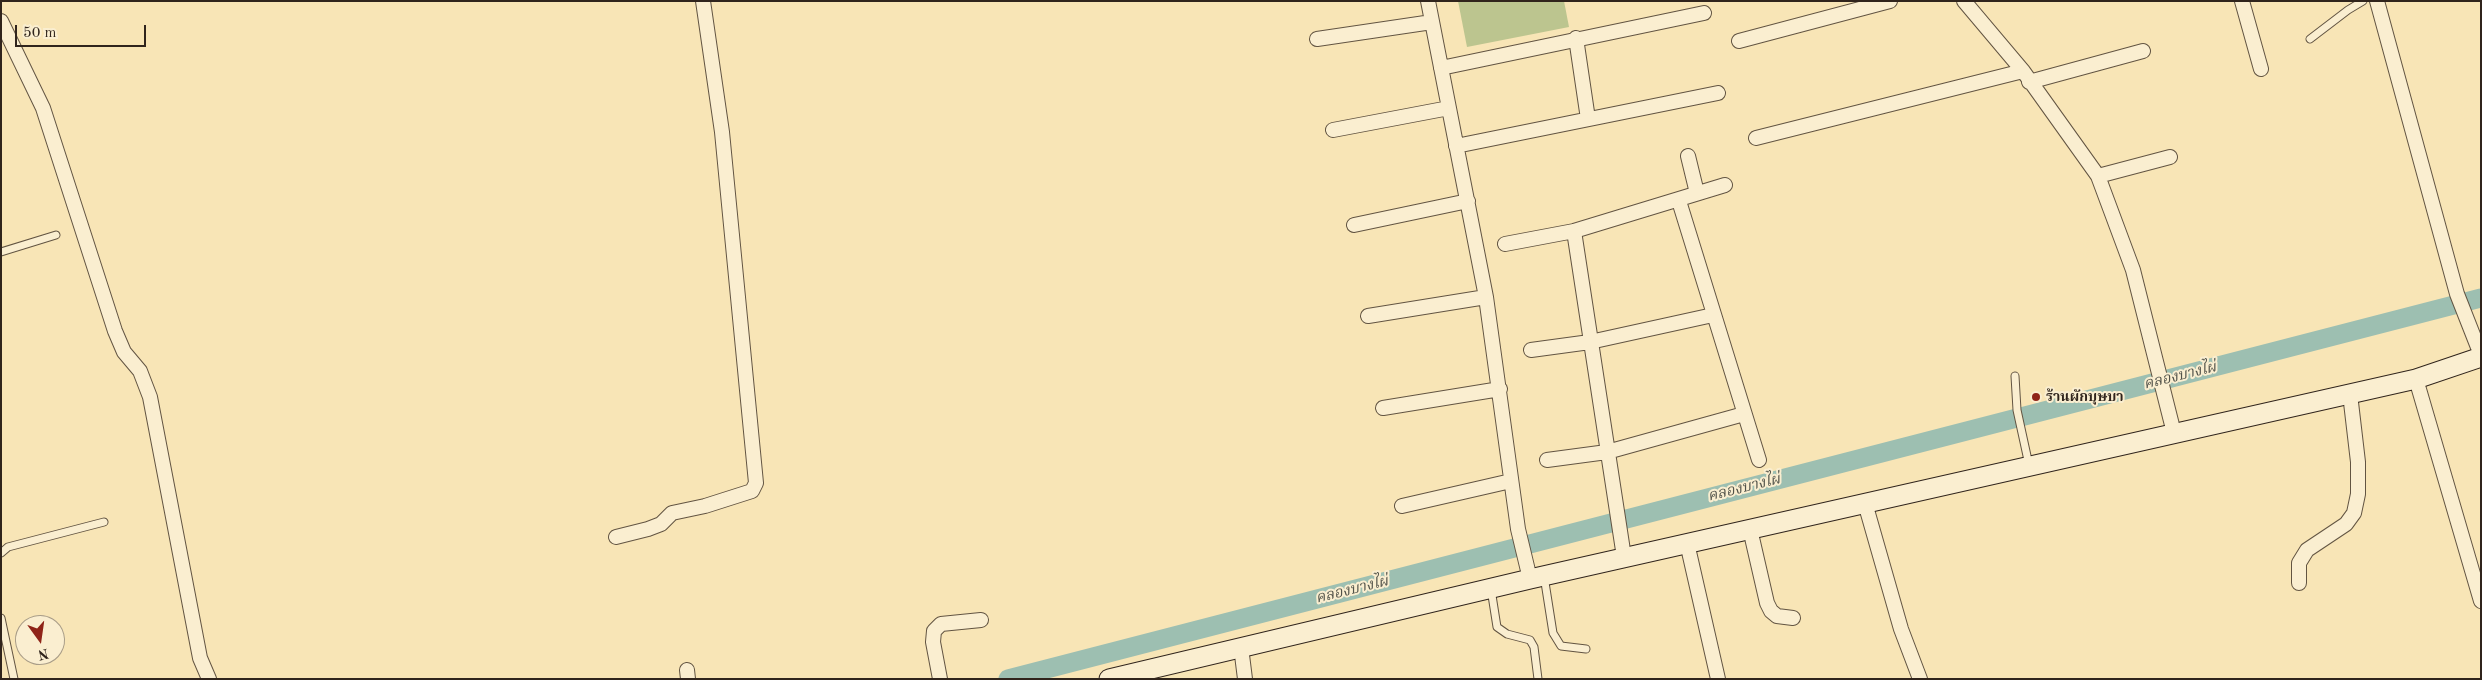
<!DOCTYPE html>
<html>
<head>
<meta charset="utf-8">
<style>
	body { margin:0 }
	#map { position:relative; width:2482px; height:680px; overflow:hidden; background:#f8e5b6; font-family:"Old Standard TT",serif }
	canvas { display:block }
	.frame { position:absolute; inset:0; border:2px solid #30241c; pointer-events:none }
	.north { position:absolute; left:15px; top:615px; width:50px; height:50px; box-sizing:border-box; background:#faeed0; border:1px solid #a99d88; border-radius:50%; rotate:166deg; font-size:14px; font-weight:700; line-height:20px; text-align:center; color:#30241c }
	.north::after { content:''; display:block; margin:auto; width:18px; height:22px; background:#8f2418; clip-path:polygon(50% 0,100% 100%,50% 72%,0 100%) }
	.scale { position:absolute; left:15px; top:25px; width:131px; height:22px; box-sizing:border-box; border:2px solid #30241c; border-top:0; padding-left:6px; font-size:15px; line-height:18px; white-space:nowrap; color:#30241c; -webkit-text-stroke:4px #faeed0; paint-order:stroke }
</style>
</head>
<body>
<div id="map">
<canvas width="2482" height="680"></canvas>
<div class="frame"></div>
<div class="north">N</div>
<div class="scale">50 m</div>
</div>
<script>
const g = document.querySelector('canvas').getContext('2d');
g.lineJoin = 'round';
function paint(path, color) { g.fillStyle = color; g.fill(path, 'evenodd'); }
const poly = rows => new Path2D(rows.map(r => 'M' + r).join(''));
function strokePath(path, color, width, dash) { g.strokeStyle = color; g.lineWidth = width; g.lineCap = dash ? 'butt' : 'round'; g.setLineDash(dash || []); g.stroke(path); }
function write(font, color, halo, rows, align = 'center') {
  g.font = font + ' "Old Standard TT","Noto Serif Thai",serif'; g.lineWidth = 4; g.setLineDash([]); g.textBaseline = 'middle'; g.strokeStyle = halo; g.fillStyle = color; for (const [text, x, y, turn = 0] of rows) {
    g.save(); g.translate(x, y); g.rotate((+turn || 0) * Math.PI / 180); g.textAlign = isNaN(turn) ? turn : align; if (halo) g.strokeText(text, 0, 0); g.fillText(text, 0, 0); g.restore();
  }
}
paint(poly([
	[1458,1,1564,1,1569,27,1467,47]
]), '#bcc58f');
strokePath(poly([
	[1008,679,2481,298]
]), '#9dbfb1', 19);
const lane = poly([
	[2310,39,2348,10,2363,1],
	[1,252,56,235],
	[2015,376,2017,410,2029,465],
	[1,553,8,547,104,522],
	[1544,576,1553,633,1561,646,1586,649],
	[1491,589,1497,627,1507,634,1530,640,1534,647,1538,679],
	[1,618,14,679]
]);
const street = poly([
	[1428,1,1486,297,1518,529,1530,579],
	[1964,1,2023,71,2098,176,2133,270,2174,433],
	[2242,1,2261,69],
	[2377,1,2457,294,2481,355],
	[1,21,43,108,115,331,124,352,140,371,150,397,200,658,209,679],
	[1576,38,1588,119],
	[1317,39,1432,22],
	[1739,41,1890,1],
	[1441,68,1704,13],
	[2029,82,2143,51],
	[1333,130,1449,108],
	[1756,138,2023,71],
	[1456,146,1718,93],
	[1688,156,1697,193],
	[2098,176,2170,157],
	[1679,201,1759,460],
	[1354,225,1468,201],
	[1574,231,1624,557],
	[1505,244,1574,231,1725,185],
	[1368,316,1486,297],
	[1531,350,1590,342,1713,315],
	[2416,379,2481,601],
	[1383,408,1500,389],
	[1547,460,1607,452,1744,414],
	[1865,503,1901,629,1920,679],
	[1402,506,1511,481],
	[1750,529,1767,603,1771,611,1777,616,1793,618],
	[616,537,648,529,661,524,672,513,705,506,752,491,756,483,722,132,703,1],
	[1687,543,1718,679],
	[2299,583,2299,563,2307,550,2346,524,2354,513,2358,494,2358,462,2350,394],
	[1241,647,1245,679],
	[687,670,688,679],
	[940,679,933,642,934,631,941,624,981,620]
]);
const secondary = poly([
	[1109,679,1530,579,2416,379,2481,357]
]);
strokePath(lane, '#625442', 9);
strokePath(street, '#625442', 16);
strokePath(secondary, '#30241c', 21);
strokePath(lane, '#faeed0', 7);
strokePath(street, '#faeed0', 14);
strokePath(secondary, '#faeed0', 19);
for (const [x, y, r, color] of [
	[2036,397,5,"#8f2418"]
]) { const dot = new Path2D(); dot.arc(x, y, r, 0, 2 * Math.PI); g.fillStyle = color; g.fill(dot); strokePath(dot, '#faeed0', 2); }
write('bold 14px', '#30241c', '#faeed0', [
	["ร้านผักบุษบา",2046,397]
], 'left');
write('italic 15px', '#515249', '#faeed0', [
	["คลองบางไผ่",2180,376,-14],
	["คลองบางไผ่",1744,488,-14],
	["คลองบางไผ่",1352,590,-14]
]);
</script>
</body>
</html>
